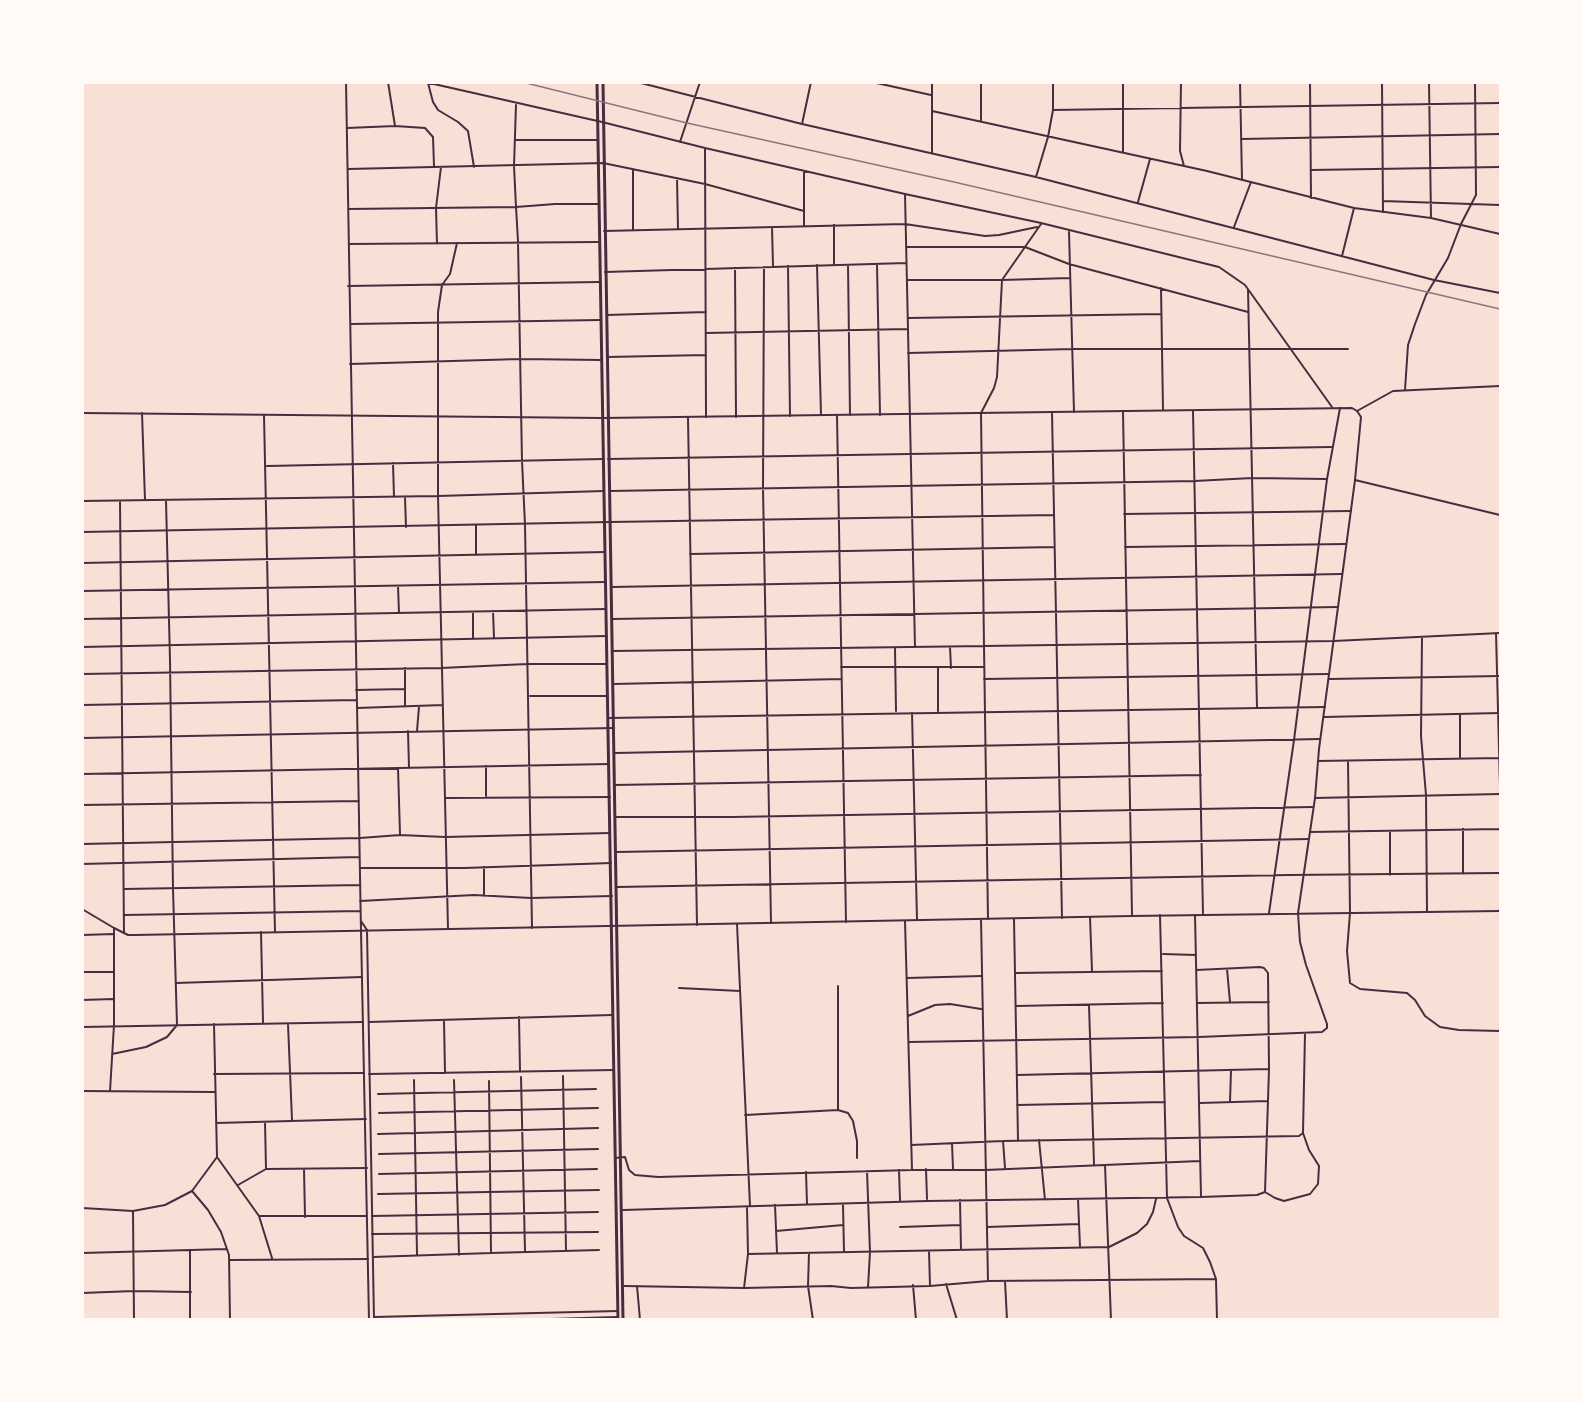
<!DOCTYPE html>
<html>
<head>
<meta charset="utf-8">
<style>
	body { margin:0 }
	#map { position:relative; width:1583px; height:1402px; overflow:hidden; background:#f7e1d7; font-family:"PT Sans Narrow",sans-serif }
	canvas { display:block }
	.frame { position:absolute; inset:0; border:84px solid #fffaf5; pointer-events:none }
</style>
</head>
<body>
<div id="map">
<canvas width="1583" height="1402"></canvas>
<div class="frame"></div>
</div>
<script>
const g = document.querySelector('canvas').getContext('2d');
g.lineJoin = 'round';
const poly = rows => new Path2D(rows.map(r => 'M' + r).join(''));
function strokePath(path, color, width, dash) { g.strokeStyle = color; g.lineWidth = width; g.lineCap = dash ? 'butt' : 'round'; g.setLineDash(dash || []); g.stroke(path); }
strokePath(poly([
	[346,82,361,931],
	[388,82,395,126],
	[425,82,602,122,705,148,905,194,1041,223,1219,267,1245,285,1332,407],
	[637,82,802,124,1036,177,1434,280,1500,293],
	[872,82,931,95],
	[981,82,981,121],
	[1181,82,1180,151,1184,166],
	[1240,82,1242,180],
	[1310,82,1311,198],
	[1382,82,1383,212],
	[1429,82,1431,218],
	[428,83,433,102,438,110,458,122,468,131,474,167],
	[1053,110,1500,103],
	[932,111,1207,171,1354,208,1431,218,1500,234],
	[802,124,811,82],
	[347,128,395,126,425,128,433,137,434,166],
	[1241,139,1500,134],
	[515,140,597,140],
	[680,142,700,82],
	[705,148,706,417],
	[1123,152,1123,82],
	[932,153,932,82],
	[348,169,603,163,705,184,804,211],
	[633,169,633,229],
	[1311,170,1500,167],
	[1036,177,1048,137,1053,110,1053,82],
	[677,178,678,229],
	[905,194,915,647],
	[1383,201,1500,205],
	[1138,202,1150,159],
	[348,209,516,207,514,166,516,105],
	[804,225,804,171],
	[834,225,834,264],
	[772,227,773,266],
	[1234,227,1251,182],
	[604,231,905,224,985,236,999,235,1037,227],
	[1069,232,1074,412],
	[349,244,598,242],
	[437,244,436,208,441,167],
	[906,247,1025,247,1069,264,1248,312],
	[1342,256,1354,208],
	[817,265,821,415],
	[848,265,850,415],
	[877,265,880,415],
	[788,266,790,416],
	[764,267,763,488,771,923],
	[735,268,736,417],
	[605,272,906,263],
	[908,280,1002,280,1070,278],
	[348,286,599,282],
	[1161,288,1163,410],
	[1248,289,1257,708],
	[607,315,706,312],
	[908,318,1161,314],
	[351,324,600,320],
	[706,333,908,329],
	[908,353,1073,349,1348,349],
	[607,357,706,355],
	[350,364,520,359,601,360],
	[1405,390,1408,345,1415,324,1426,295,1448,258,1461,224,1476,195,1475,82],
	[1123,411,1132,915],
	[1193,411,1203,915],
	[1357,411,1393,391,1500,386],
	[1052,412,1062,918],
	[142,413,145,500],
	[264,415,275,932],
	[837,415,846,922],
	[688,418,697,925],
	[608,459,1331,447],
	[393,463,394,497],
	[267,466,603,459],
	[610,491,1195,481,1252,478,1327,479],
	[405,497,406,527],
	[82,501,438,496,604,491],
	[120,501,124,933],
	[1124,514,1351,511],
	[610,522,1054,515],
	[476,525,476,555],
	[1125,547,1346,544],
	[690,554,1054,547],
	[82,563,605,552],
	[398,586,399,613],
	[611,587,1342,574],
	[82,591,605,582],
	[493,611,494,638],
	[473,612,473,639],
	[82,619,606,609],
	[612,619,1338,607],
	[1496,633,1500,787],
	[1422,637,1421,736,1426,795,1427,912],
	[82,647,607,636],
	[950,647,951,668],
	[895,648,896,711],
	[612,651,984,646,981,413,994,388,997,377,1002,280,1041,224],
	[841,667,984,667],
	[938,668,938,711],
	[82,674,441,668,527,664,607,664],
	[984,679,1329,674],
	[1329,679,1500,676],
	[613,684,841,679],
	[356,690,405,689],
	[530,696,608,696],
	[82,705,356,700],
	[405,707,405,668],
	[357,708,443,705],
	[912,713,917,920],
	[1324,717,1500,713],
	[608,718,1325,707],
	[408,731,409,767],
	[417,731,419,707],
	[615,753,1320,739],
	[1460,758,1460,714],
	[1318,761,1500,758],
	[1348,761,1350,913,1347,951,1350,983,1360,989,1407,993,1415,1000,1425,1016,1440,1027,1459,1030,1500,1031],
	[398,768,400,834],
	[82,774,609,764],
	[614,785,1201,775],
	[486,796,486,766],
	[445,798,610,797],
	[1315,798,1500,794],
	[1500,804,1500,847],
	[82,805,359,801],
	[615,817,732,817,1313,807],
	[1310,832,1500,829],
	[82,844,360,838,400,835,445,837,610,833],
	[617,852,1309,839],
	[82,864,359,857],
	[360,868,464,868,611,863],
	[1463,874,1463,829],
	[1390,875,1390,831],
	[617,887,1289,875,1500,873],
	[124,889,360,885],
	[484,896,484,867],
	[360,901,474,895,531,898,612,896],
	[1269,913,1294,740,1327,479,1340,408],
	[124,915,360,911],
	[1160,915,1167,1198,1178,1227,1184,1236,1203,1248,1210,1262,1216,1279,1217,1320],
	[1195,915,1201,1197],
	[1090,917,1092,971],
	[981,919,988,1281],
	[988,919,984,646,1334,641,1500,633],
	[1014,919,1018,1140],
	[361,921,367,930],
	[905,921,912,1170],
	[737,924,750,1206],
	[532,928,525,525,522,461,518,241,516,207,555,204,598,204],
	[448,929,438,496,438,312,442,285,450,274,457,243],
	[261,932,263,1022],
	[82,935,113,934],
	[1163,954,1196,955],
	[1227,969,1230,1002],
	[1196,970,1260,967,1264,968,1268,973,1269,1069,1265,1192],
	[82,972,113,972],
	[1015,973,1162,971],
	[907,978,981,976],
	[176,983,362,977],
	[838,986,838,1110],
	[679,988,740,991],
	[82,1000,113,999],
	[1197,1003,1269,1002],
	[1089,1005,1094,1164],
	[1016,1006,1163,1003],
	[908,1016,935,1005,950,1004,981,1009],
	[519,1017,520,1071],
	[444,1020,445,1073],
	[369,1022,612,1015],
	[288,1024,292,1120],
	[82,1027,363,1022],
	[909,1042,1199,1037,1322,1032,1327,1028,1327,1024,1306,965,1300,942,1298,913],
	[112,1054,146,1047,167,1037,177,1025,173,889,170,660,166,501],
	[214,1074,364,1073],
	[369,1074,614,1070],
	[1017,1075,1269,1069],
	[563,1076,566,1251],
	[521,1077,525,1251],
	[414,1080,417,1255],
	[454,1080,459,1255],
	[82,1091,215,1092],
	[110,1091,114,1025,114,928],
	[378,1094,596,1089],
	[1230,1102,1231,1070],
	[1200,1103,1268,1101],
	[1017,1105,1165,1102],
	[379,1113,598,1108],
	[745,1115,838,1110,848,1113,853,1121,857,1141,857,1158],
	[265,1122,266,1169],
	[216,1123,366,1119],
	[378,1134,598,1128],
	[1039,1140,1045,1200],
	[1003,1141,1005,1168],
	[952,1143,953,1169],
	[911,1145,1003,1141,1299,1136,1303,1133],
	[82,1154,82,1187],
	[379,1154,598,1149],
	[217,1157,259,1216,272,1258],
	[615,1158,625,1157,629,1170,635,1175,658,1177,912,1170,985,1170,1200,1161],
	[1105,1165,1111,1320],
	[304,1169,305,1217],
	[926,1169,927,1199],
	[899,1170,900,1200],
	[867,1171,870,1252,868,1287],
	[806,1172,807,1204],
	[379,1174,597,1169],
	[238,1185,266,1169,367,1168],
	[192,1191,208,1210,221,1232,229,1255,230,1320],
	[1265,1192,1275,1198,1284,1201,1310,1194,1318,1184,1319,1166,1309,1150,1303,1133,1305,1033],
	[378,1194,599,1190],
	[1078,1199,1080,1247],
	[960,1200,961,1250],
	[843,1204,844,1252],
	[775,1205,777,1253],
	[82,1208,133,1211,165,1205,192,1191,217,1157,214,1024],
	[623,1210,927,1201,1201,1197,1257,1195,1265,1192],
	[133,1211,134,1320],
	[259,1216,367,1216],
	[372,1216,598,1212],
	[900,1227,960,1225],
	[987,1227,1079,1224],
	[776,1231,843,1225],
	[372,1234,598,1232],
	[929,1251,930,1286],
	[82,1253,227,1249],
	[491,1253,599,1250],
	[809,1253,808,1286,813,1320],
	[748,1254,1109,1247,1137,1233,1147,1224,1153,1212,1156,1199],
	[373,1257,491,1253,489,1081],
	[230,1260,368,1259],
	[1005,1281,1007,1320],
	[946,1284,957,1320],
	[913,1285,916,1320],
	[624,1286,744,1288,831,1286,851,1288,930,1286,988,1281,1216,1279],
	[637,1286,640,1320],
	[744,1288,748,1254,747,1207],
	[82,1293,134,1291,191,1292],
	[374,1317,618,1311],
	[190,1320,190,1251],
	[518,1320,617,1317]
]), '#4a2c40', 2);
strokePath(poly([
	[82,413,602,418,1352,408,1357,411,1361,417,1355,480,1319,749,1315,798,1298,913],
	[1355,480,1500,515],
	[82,532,610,522],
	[82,738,614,728],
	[82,909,114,928,128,935,135,935,1132,916,1500,911],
	[367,930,374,1320],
	[361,931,369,1320]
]), '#4a2c40', 2);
strokePath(poly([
	[597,82,618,1320],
	[603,82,623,1320]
]), '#4a2c40', 3);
strokePath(poly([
	[522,82,687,123,954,182,1500,309]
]), '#8f747c', 1.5);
</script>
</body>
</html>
